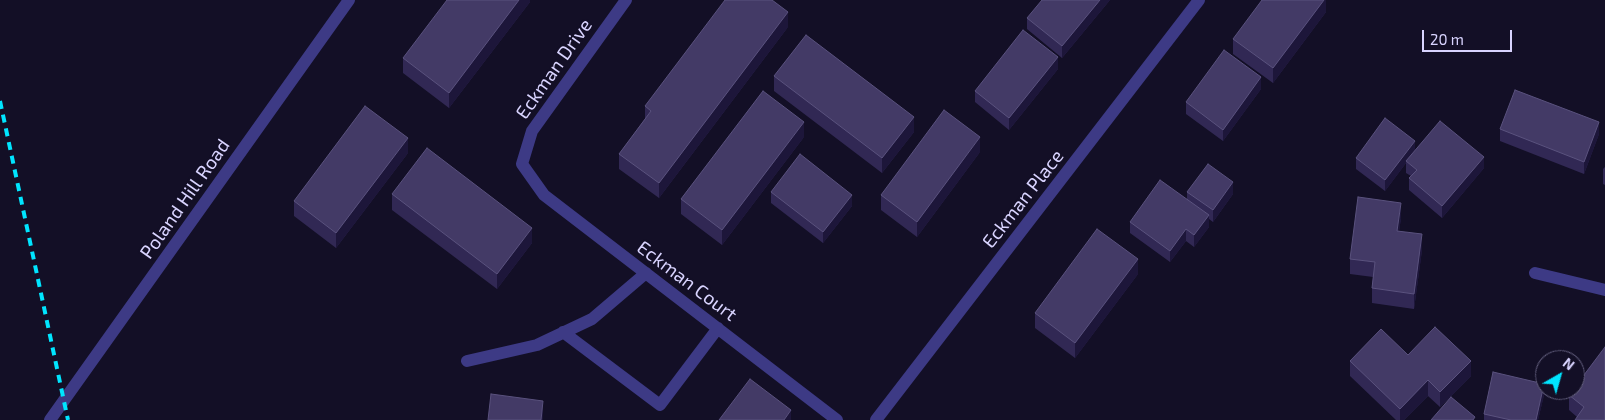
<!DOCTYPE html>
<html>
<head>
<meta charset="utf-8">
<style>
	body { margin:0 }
	#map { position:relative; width:1605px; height:420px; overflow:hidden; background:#130f26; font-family:"Exo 2",sans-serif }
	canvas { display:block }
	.north { position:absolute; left:1535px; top:350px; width:50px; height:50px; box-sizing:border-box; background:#130f26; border:1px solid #625e7d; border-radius:50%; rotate:38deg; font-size:14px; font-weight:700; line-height:20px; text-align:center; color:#d9d4ff }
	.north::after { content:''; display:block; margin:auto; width:18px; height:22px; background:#00e5ff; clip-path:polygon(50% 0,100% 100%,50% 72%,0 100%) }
	.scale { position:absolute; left:1422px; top:30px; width:90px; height:22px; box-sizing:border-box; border:2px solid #d9d4ff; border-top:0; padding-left:6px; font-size:15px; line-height:18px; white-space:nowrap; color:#d9d4ff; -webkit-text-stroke:4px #130f26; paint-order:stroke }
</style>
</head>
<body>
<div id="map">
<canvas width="1605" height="420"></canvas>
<div class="north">N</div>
<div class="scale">20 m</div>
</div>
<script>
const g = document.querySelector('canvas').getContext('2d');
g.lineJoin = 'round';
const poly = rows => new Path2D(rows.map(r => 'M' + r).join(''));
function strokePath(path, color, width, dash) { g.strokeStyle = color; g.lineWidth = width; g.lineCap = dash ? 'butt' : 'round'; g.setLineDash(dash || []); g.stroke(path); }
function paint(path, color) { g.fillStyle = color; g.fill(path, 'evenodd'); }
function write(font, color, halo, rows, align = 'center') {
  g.font = font + ' "Exo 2",sans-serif'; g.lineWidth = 4; g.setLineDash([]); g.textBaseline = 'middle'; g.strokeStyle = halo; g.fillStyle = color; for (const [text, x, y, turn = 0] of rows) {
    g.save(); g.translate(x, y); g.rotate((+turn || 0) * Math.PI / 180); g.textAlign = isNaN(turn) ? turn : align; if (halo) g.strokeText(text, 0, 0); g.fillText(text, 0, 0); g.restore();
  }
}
strokePath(poly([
	[626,0,532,131,522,164,544,195,837,420],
	[1535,273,1605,290],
	[563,332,660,405,718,328],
	[467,361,537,345,592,319,646,273],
	[50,420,349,0],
	[876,420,1199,0]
]), '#3d3a85', 12);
strokePath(poly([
	[0,101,68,420]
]), '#00e5ff', 4, [8, 6]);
paint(poly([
	[530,0,530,2,449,108,403,73,403,58],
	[1110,0,1062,58,1027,29,1027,18],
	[1326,0,1326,12,1273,83,1233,54,1233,39],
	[788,27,659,198,619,169,619,154,645,119,645,106],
	[1058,69,1009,130,975,102,975,91],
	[774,76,914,132,882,173,774,91],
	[1261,89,1223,141,1186,114,1186,102],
	[1500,129,1599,134,1584,174,1500,141],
	[804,137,722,245,681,214,681,199],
	[1415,151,1484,168,1442,218,1409,190,1409,178,1411,176,1406,173,1406,163,1385,191,1356,169,1356,158],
	[980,152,917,237,881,210,881,195],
	[408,153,336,248,294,216,294,201],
	[1605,167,1605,185,1603,184,1603,169],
	[771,192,852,206,823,243,771,203],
	[1187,192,1233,194,1213,222,1209,219,1209,227,1194,247,1186,241,1170,262,1130,233,1130,222,1187,200],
	[392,194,532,243,497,289,392,210],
	[1401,218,1399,231,1422,250,1414,309,1372,303,1372,288,1373,277,1350,274,1350,259],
	[1138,274,1075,358,1035,328,1035,313],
	[1408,355,1471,376,1440,407,1428,396,1404,420,1396,420,1350,376,1350,361],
	[1544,395,1538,420,1484,420,1484,414],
	[1569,395,1605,420,1577,417,1569,410]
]), '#312854');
paint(poly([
	[519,0,530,0,530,2,449,108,449,93],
	[1100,0,1110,0,1062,58,1062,46],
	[1324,0,1326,0,1326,12,1273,83,1273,68],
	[788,12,788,27,659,198,659,183],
	[1058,57,1058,69,1009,130,1009,118],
	[1261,77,1261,89,1223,141,1223,130],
	[914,117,914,132,882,173,882,158],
	[804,122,804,137,722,245,722,230],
	[1599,122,1599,134,1584,174,1584,162],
	[980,137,980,152,917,237,917,222],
	[408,138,408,153,336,248,336,233],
	[1415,141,1415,152,1406,161,1406,163,1385,191,1385,180],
	[1484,157,1484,168,1442,218,1442,206],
	[1233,182,1233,194,1213,222,1213,210],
	[852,195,852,206,823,243,823,232],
	[1401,203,1401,218,1397,246,1397,231],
	[1209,215,1209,227,1194,247,1194,235],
	[532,228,532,243,497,289,497,274],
	[1186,229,1186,241,1170,262,1170,251],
	[1422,234,1422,250,1414,309,1414,294],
	[1138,259,1138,274,1075,358,1075,343],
	[1471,361,1471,376,1440,407,1440,392],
	[1428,380,1428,396,1404,420,1400,420,1400,409],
	[1544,384,1544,395,1538,420,1536,420],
	[543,401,543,420,541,420],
	[791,410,791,420,784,420]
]), '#1d163a');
const building = poly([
	[447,0,519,0,449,93,403,58,447,0],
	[725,0,772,0,788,12,659,183,619,154,651,111,645,106,725,0],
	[1042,0,1100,0,1062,46,1027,18,1042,0],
	[1262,0,1324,0,1273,68,1233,39,1262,0],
	[1023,30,1058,57,1009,118,975,91,1023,30],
	[806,35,914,117,882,158,774,76,806,35],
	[1224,50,1261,77,1223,130,1186,102,1224,50],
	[1515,90,1599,122,1584,162,1500,129,1515,90],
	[763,91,804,122,722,230,681,199,763,91],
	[365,106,408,138,336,233,294,201,365,106],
	[944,110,980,137,917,222,881,195,944,110],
	[1385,118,1415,141,1385,180,1356,158,1385,118],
	[1440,121,1484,157,1442,206,1409,178,1417,170,1406,161,1440,121],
	[427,148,532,228,497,274,392,194,427,148],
	[800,154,852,195,823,232,771,192,800,154],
	[1208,164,1233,182,1213,210,1187,192,1208,164],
	[1160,180,1209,215,1194,235,1186,229,1170,251,1130,222,1160,180],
	[1358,197,1401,203,1397,231,1422,234,1414,294,1372,288,1375,262,1350,259,1358,197],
	[1097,229,1138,259,1075,343,1035,313,1097,229],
	[1435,327,1471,361,1440,392,1428,380,1400,409,1350,361,1381,329,1408,355,1435,327],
	[1605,347,1605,420,1575,420,1584,407,1569,395,1573,390,1575,390,1575,387,1605,347],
	[1493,372,1544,384,1536,420,1511,420,1484,414,1493,372],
	[750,379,791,410,784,420,719,420,750,379],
	[491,394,543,401,541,420,488,420,491,394],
	[1451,397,1475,417,1473,420,1431,420,1451,397]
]);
paint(building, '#433a66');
strokePath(building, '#5a527e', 1);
write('19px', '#d9d4ff', '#130f26', [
	["Eckman Drive",554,69,-55],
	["Poland Hill Road",185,199,-55],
	["Eckman Place",1023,199,-52],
	["Eckman Court",687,281,37]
]);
</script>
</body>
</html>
